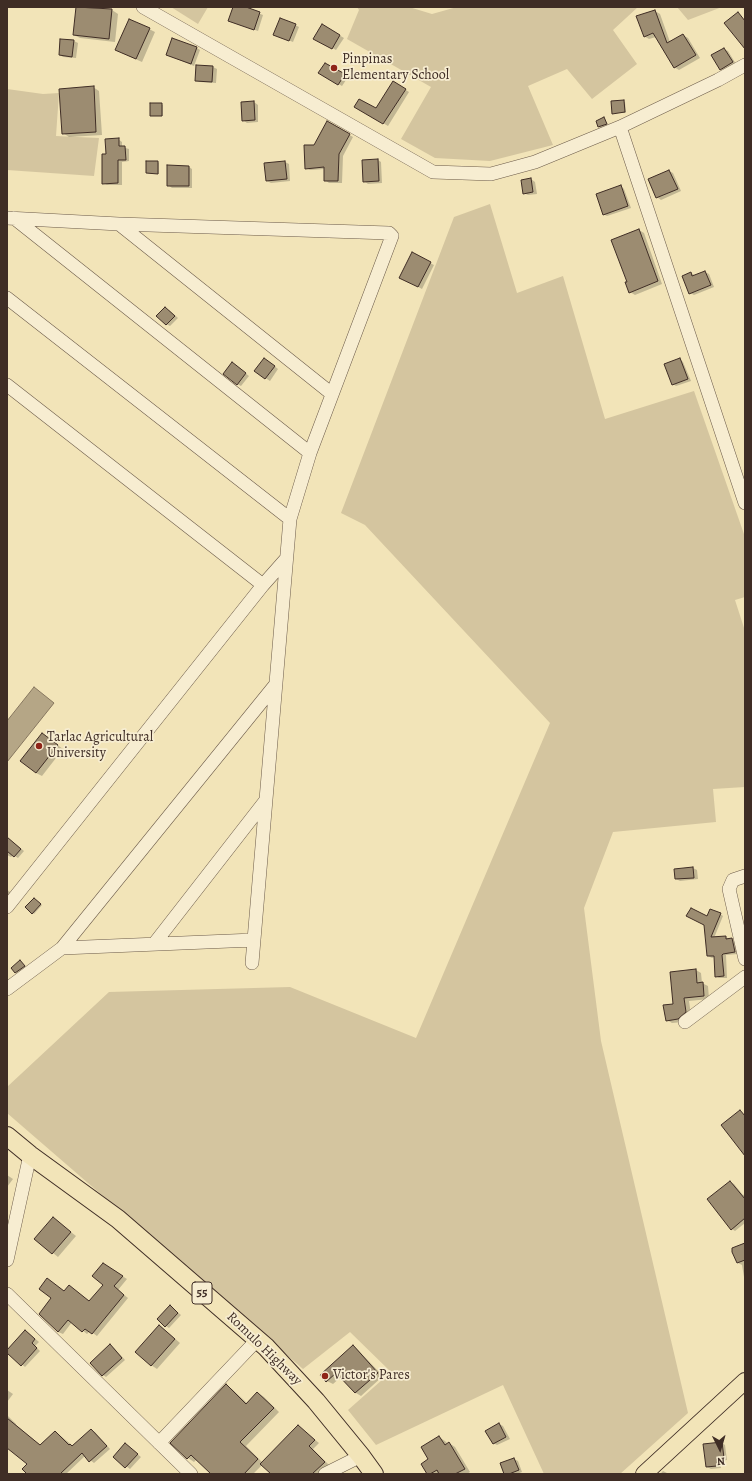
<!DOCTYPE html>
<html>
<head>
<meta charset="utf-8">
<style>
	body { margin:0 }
	#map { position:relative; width:752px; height:1481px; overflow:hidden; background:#f2e4b8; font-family:Alegreya,serif }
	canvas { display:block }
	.frame { position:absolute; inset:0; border:8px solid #3f2d25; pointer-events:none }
	.north { position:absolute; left:700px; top:1429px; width:40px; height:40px; -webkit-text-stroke:3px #f7edd1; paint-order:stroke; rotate:175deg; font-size:11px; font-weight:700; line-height:16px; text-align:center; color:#3f2d25 }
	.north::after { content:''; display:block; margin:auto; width:14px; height:18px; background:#3f2d25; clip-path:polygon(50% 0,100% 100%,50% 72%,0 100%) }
</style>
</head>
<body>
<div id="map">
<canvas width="752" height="1481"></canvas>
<div class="frame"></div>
<div class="north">N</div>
</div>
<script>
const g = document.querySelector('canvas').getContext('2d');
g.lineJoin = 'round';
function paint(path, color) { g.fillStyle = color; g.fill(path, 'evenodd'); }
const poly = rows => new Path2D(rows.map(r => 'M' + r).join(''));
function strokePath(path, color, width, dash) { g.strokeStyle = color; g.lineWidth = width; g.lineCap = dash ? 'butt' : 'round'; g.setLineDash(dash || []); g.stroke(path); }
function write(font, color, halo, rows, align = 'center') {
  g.font = font + ' Alegreya,serif'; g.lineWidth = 3.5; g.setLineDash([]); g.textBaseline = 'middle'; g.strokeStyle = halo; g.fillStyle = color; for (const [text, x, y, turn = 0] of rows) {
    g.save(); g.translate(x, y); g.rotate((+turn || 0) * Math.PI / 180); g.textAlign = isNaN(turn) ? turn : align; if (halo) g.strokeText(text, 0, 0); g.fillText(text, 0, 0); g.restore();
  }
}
paint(poly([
	[171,7,208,7,198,24],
	[357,7,409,7,432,14,457,7,638,7,613,30,637,64,592,99,567,69,528,86,553,145,490,161,435,158,401,139,431,87,347,39,359,10],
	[677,7,722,7,688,20],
	[7,89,43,94,59,93,56,136,99,138,94,176,7,170],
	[490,204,517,293,563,276,605,419,694,391,745,537,745,597,735,600,745,631,745,787,713,789,716,822,613,832,584,908,601,1041,688,1413,620,1474,544,1474,503,1385,376,1445,348,1410,391,1372,350,1332,303,1369,7,1113,7,1087,109,992,290,987,416,1038,550,723,365,525,341,513,454,217]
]), '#d4c59f');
const water = poly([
	[34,687,54,703,7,762,7,721,34,687]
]);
paint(water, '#b5a686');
strokePath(water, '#86765f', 1);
paint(poly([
	[77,7,112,10,118,14,115,42,80,38,74,35],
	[234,7,242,7,263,15,258,31,229,21],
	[655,11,660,14,670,42,683,35,688,38,700,58,679,70,674,67,656,37,649,39,644,36,638,17],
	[295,25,299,27,293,42,278,36],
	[322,25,344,38,336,50,315,38],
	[149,29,155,32,142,62,122,53],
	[61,40,74,41,78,43,76,58,63,57,60,55],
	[197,48,200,50,194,66,167,55],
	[724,49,728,51,736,64,725,71,721,69],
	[325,64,348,77,342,86,320,73],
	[213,67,217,69,216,83,200,82,196,80],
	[393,82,409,92,388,126,356,107,376,109],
	[93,87,99,91,102,135,69,137,63,133],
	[623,101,625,102,626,113,613,113],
	[254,102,258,105,258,122,247,123,243,120],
	[161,104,163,105,163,116,151,115],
	[604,118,608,125,600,128,599,127],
	[327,122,353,137,343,156,342,183,329,183,325,180,325,169,310,170,306,168,314,146],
	[118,139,122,142,122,147,129,149,129,161,122,162,122,185,107,185,103,183,107,154],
	[378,160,381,162,382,183,368,184,364,181],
	[158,162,159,163,159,174,147,173],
	[285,162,289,164,290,181,271,183,267,181],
	[189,167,192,169,192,188,172,188,168,185],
	[669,171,673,173,681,191,661,200,657,197],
	[531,179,535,182,537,194,528,195,524,193],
	[621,186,624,189,631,208,607,216,603,214],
	[639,230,644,233,662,284,635,295,630,292,628,282],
	[412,254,434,265,422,289,400,277],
	[705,272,709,274,714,287,694,295,690,293,691,273,696,276],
	[169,310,178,318,170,326,166,324],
	[680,359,683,362,691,381,676,386,673,384],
	[268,361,278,369,270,381,255,371],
	[236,366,249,376,241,386,237,384],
	[42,734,63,749,42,776,36,773],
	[13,842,24,851,18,858,13,855,11,857,7,855,7,843],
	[693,868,697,870,698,879,680,881,676,879],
	[7,890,13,894,7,901],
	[35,900,42,905,34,914,33,913],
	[720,914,723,916,714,938,725,937,735,941,738,954,726,955,727,978,719,978,716,976,715,957,712,958,708,956,707,918],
	[22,963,26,967,17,973,16,972],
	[696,970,701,973,702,983,708,986,709,999,689,1001,691,1015,683,1022,672,1023,667,1020,674,1004],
	[7,1175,13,1179,7,1187],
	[730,1182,734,1184,743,1195,745,1194,745,1223,735,1231,732,1229],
	[53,1218,76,1236,58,1257,53,1253],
	[745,1244,745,1283,742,1265,738,1263],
	[108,1267,127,1279,118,1290,128,1298,97,1336,90,1331,87,1334,72,1322,63,1334,58,1332,65,1292,74,1289,90,1302,105,1285],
	[171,1307,181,1315,169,1328,166,1326],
	[159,1326,165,1330,180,1343,157,1369,151,1365],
	[26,1331,39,1342,35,1346,40,1351,25,1367,7,1351],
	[110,1346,114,1348,125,1360,106,1377,103,1375],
	[353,1346,358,1350,383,1376,361,1396,356,1393,341,1377,333,1384,327,1381,321,1375],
	[226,1385,232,1389,248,1404,258,1393,264,1397,279,1412,246,1446,263,1463,298,1426,319,1443,313,1449,329,1465,319,1474,272,1474,262,1465,253,1474,212,1474,197,1459,194,1462,188,1458,172,1443],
	[7,1390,13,1394,7,1402],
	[7,1415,16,1424,16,1425,41,1446,56,1432,73,1446,91,1430,95,1432,110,1449,94,1463,85,1456,66,1474,29,1474,28,1464,7,1447],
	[499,1424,503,1426,510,1439,497,1445,493,1443],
	[439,1437,445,1441,448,1444,449,1443,455,1447,470,1472,467,1474,428,1474,430,1459],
	[722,1443,725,1445,727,1460,720,1461,721,1468,711,1469,707,1467],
	[129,1447,141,1457,130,1469,114,1457],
	[514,1459,518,1461,522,1472,517,1474,505,1474],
	[663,1471,667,1473,668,1474,660,1474]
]), '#0003');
const building = poly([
	[76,7,112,9,109,39,73,35,76,7],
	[233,7,246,7,260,12,254,30,228,21,233,7],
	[655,10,667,43,683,34,696,55,674,68,653,33,644,37,636,16,655,10],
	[738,12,745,21,745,49,724,23,738,12],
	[280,18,296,24,289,41,273,35,280,18],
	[129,19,150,28,136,59,115,50,129,19],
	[322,24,340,35,332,49,313,39,322,24],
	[172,38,197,47,191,64,166,55,172,38],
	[60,39,74,40,72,57,59,55,60,39],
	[724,48,733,62,720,70,711,55,724,48],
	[325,63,345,74,338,85,318,73,325,63],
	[196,65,213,66,212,82,195,81,196,65],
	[393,81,406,89,383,124,354,107,359,99,376,108,393,81],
	[94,86,96,132,62,134,59,89,94,86],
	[624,100,625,112,612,114,611,101,624,100],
	[254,101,255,120,242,121,241,102,254,101],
	[150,103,162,103,162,116,150,116,150,103],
	[604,117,607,124,598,127,596,121,604,117],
	[327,121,350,134,339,154,338,181,324,181,324,167,305,169,304,145,314,145,327,121],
	[119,138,119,146,125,146,126,160,118,160,118,183,102,184,102,154,106,154,105,139,119,138],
	[378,159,379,181,363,182,362,160,378,159],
	[146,161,158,161,158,174,146,173,146,161],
	[285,161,287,179,266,181,264,163,285,161],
	[167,165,189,166,189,186,167,186,167,165],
	[669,170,678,189,656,198,648,179,669,170],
	[531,178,533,192,523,194,521,180,531,178],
	[621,185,628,206,603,215,596,194,621,185],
	[639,229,658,281,629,293,625,282,627,282,611,240,639,229],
	[412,252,431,262,418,287,399,278,412,252],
	[705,271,711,285,689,294,682,276,691,272,692,276,705,271],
	[165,307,175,316,166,325,156,316,165,307],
	[264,358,275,366,265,379,254,371,264,358],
	[680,358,688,379,672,385,664,364,680,358],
	[232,362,246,373,237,385,223,374,232,362],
	[42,733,58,745,36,773,20,761,42,733],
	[7,837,21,849,14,857,7,851,7,837],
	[693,867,694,878,675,879,674,869,693,867],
	[34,898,41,904,32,914,25,907,34,898],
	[691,908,707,916,710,909,721,913,711,937,726,936,726,939,732,938,735,952,723,954,722,955,724,976,715,977,714,956,707,956,704,925,686,916,691,908],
	[20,960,25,966,15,973,11,968,20,960],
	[696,969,697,983,703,982,704,996,684,998,686,1012,678,1019,666,1021,663,1005,673,1004,670,972,696,969],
	[740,1110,745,1116,745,1156,721,1125,740,1110],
	[730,1181,745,1199,745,1218,731,1230,707,1199,730,1181],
	[53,1217,71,1232,52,1254,34,1239,53,1217],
	[745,1243,745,1260,737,1263,732,1252,732,1248,745,1243],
	[103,1263,123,1276,114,1286,124,1295,92,1334,85,1329,82,1332,68,1320,58,1332,39,1314,51,1298,39,1289,47,1278,64,1291,69,1285,89,1301,103,1285,92,1276,103,1263],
	[170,1305,178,1313,165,1327,157,1319,170,1305],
	[159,1325,175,1339,151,1366,135,1352,159,1325],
	[25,1330,35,1339,32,1343,37,1348,21,1366,7,1353,7,1350,25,1330],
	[110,1344,122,1358,102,1376,90,1363,110,1344],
	[353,1345,378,1373,355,1393,336,1373,326,1382,320,1375,353,1345],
	[226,1384,246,1404,257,1392,274,1408,240,1442,258,1459,244,1474,211,1474,191,1455,187,1459,170,1443,226,1384],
	[7,1418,40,1445,55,1431,69,1445,70,1444,72,1446,91,1429,107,1446,89,1462,82,1453,60,1474,27,1474,22,1469,27,1464,7,1448,7,1418],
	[499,1423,506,1437,493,1444,485,1431,499,1423],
	[298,1425,315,1440,309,1446,325,1462,312,1474,271,1474,260,1464,298,1425],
	[439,1436,445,1445,449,1442,465,1469,455,1474,439,1474,437,1470,430,1474,427,1474,421,1464,428,1459,421,1447,439,1436],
	[722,1442,724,1458,717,1459,717,1466,706,1467,703,1444,722,1442],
	[125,1443,138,1454,125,1468,113,1457,125,1443],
	[514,1458,519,1470,509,1474,504,1474,500,1463,514,1458]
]);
paint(building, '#9c8c71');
strokePath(building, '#3f2d25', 1);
const minor = poly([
	[143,7,433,172,491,174,535,162,620,127,745,503],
	[620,127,718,80,745,65],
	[7,218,119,224,389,233,392,236,310,453,290,519,252,963],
	[14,218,310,453],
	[119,224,332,394],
	[7,298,290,519],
	[7,385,263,585],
	[745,876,733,880,729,889,745,959],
	[7,907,263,585,286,559],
	[154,944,266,800],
	[62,948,254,940],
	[7,989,62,948,276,684],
	[685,1022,745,977],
	[7,1260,30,1155],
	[7,1294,191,1474],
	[159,1443,257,1340],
	[325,1474,361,1456]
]);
const major = poly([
	[644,1474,745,1381]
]);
const highway = poly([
	[7,1136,30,1155,118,1219,266,1347,316,1401,361,1456,374,1474]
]);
strokePath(minor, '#6c5b4a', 14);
strokePath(major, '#3f2d25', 18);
strokePath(highway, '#3f2d25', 20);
strokePath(minor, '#f7edd1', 13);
strokePath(major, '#f2e4b8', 16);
strokePath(highway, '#f2e4b8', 18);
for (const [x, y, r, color] of [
	[334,68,4,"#8f2418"],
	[39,746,4,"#8f2418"],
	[325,1376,4,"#8f2418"]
]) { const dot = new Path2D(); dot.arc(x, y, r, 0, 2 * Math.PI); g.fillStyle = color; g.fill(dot); strokePath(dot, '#f7edd1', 1.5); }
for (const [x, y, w] of [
	[202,1293,20]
]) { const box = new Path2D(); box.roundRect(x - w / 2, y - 11, w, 22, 3); g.fillStyle = '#f7edd1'; g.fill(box); strokePath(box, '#3f2d25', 1); }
write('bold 13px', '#3f2d25', null, [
	["55",202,1293]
]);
write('14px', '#3f2d25', '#f7edd1', [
	["Pinpinas",342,60],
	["Elementary School",342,76],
	["Tarlac Agricultural",47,738],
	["University",47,754],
	["Victor's Pares",333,1376]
], 'left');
write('14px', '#3f2d25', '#f7edd1', [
	["Romulo Highway",264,1349,44]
]);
</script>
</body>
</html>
